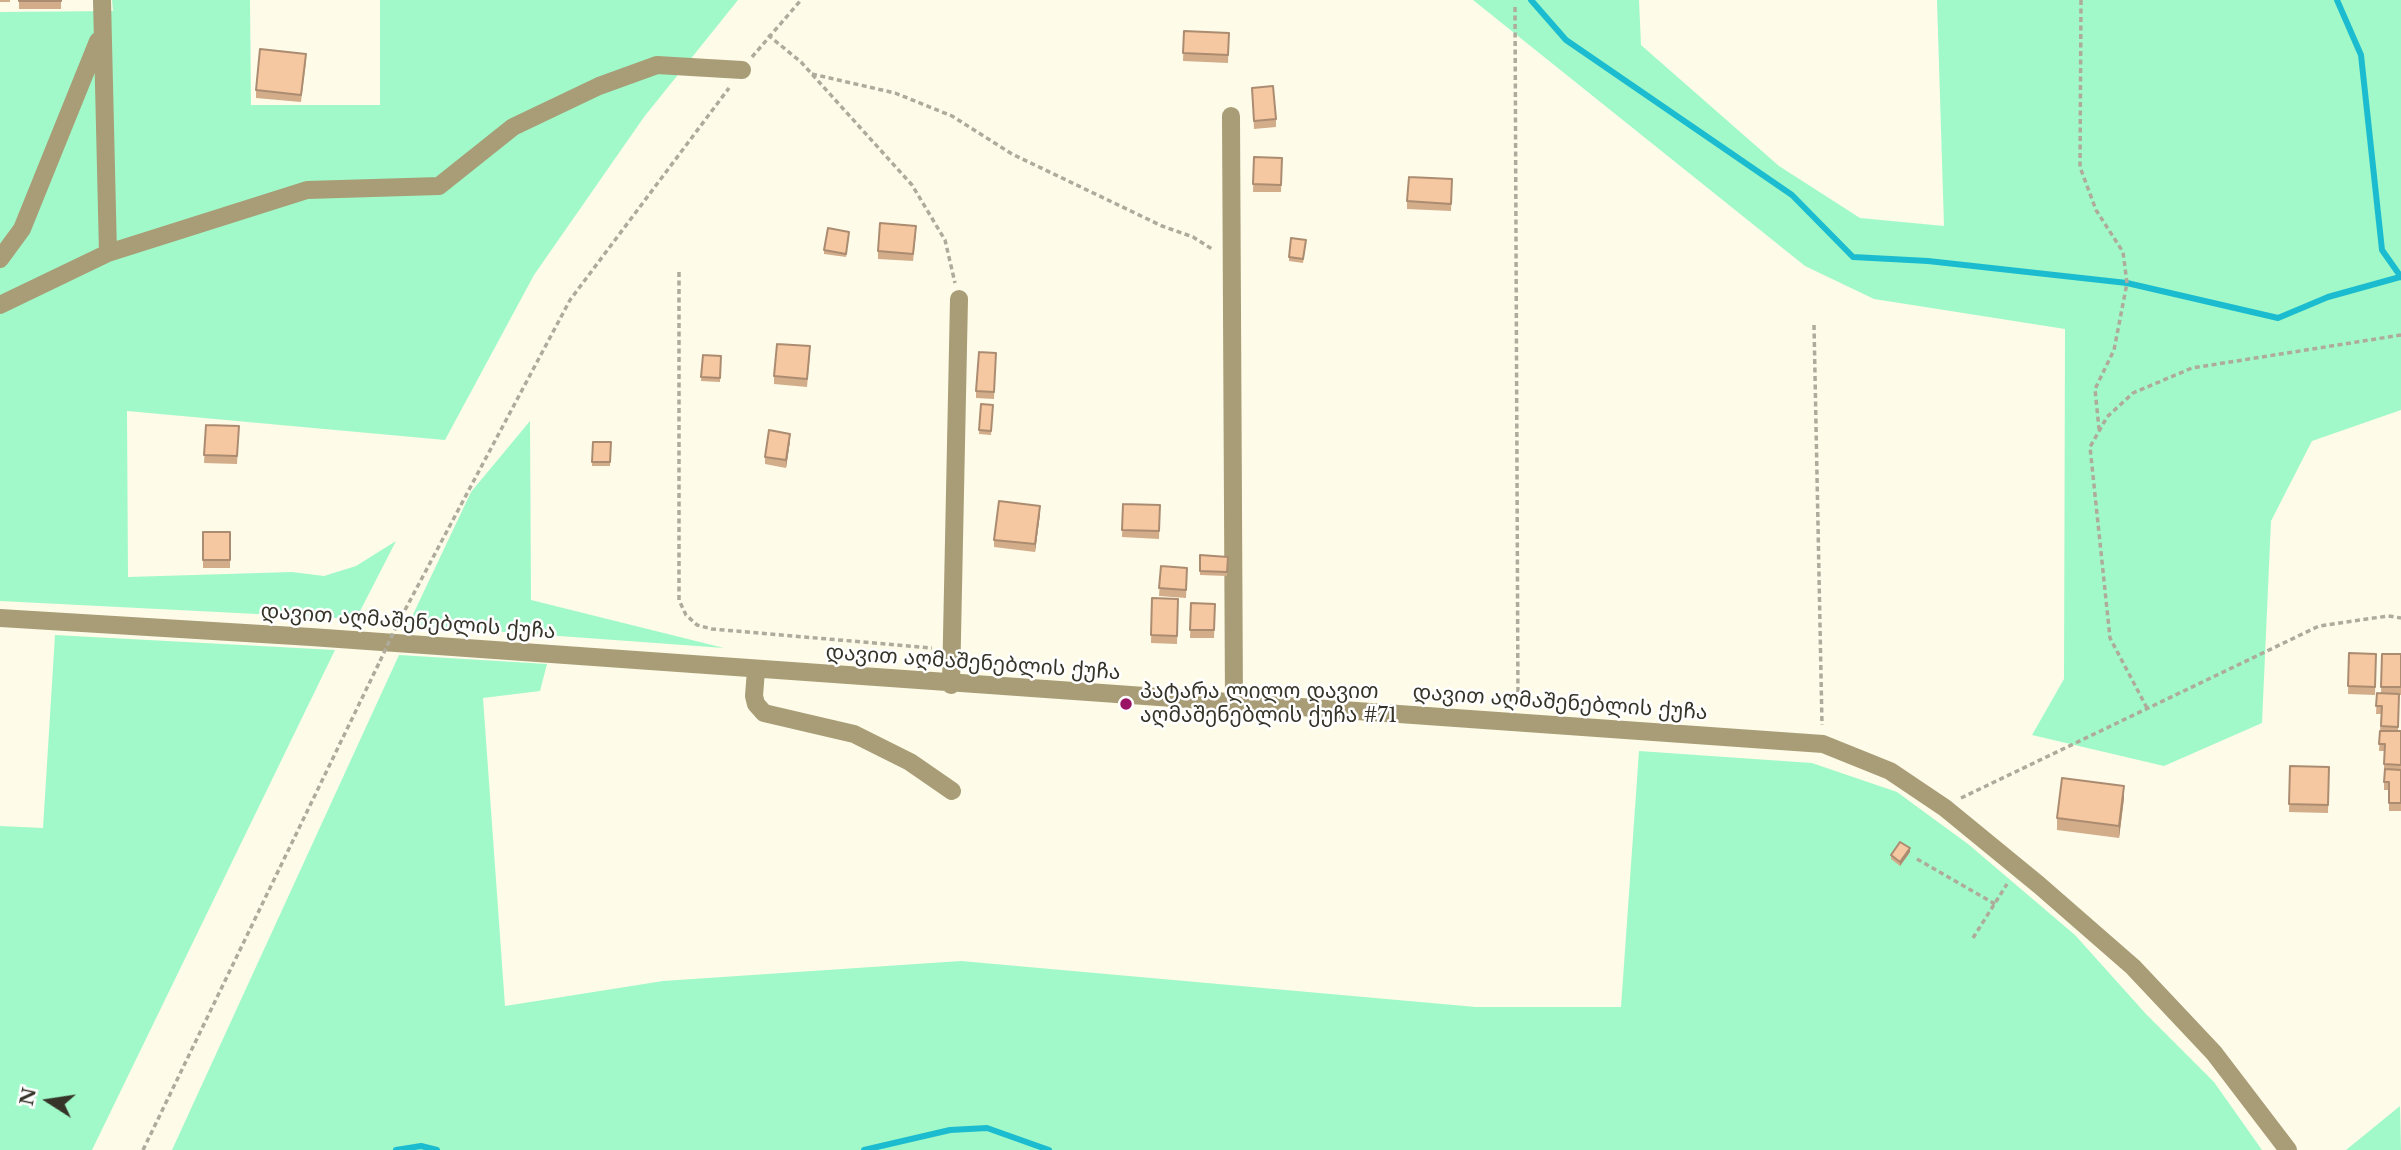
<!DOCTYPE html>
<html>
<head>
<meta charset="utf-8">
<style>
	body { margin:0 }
	#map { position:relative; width:2401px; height:1150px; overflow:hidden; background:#fefbe9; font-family:"Libre Baskerville",serif }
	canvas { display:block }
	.north { position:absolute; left:14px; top:1066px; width:70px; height:70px; -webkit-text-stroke:5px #fff; paint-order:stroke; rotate:282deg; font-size:19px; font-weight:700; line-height:28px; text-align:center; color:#363428 }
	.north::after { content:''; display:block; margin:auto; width:24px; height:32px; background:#363428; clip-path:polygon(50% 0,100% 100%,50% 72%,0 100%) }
</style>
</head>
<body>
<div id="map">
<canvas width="2401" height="1150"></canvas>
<div class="north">N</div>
</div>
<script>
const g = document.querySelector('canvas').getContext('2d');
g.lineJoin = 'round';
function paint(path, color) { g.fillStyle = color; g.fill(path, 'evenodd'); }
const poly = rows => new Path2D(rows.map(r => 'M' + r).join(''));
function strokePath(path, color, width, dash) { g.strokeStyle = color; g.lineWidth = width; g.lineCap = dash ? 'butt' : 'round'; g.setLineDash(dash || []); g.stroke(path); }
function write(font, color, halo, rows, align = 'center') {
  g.font = font + ' "Libre Baskerville","Noto Sans Georgian",serif'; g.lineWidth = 5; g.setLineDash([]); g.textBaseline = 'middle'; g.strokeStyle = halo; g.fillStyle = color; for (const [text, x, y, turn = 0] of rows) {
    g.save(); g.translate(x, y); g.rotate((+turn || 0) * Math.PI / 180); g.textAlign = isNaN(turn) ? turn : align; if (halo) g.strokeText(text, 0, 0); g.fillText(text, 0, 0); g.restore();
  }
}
paint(poly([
	[112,0,250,0,251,105,380,105,380,0,738,0,644,117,534,275,445,440,127,411,128,577,292,572,324,576,356,566,396,541,356,619,0,601,0,12,113,11],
	[1473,0,1639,0,1641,45,1779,166,1860,218,1944,226,1937,0,2401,0,2401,410,2312,441,2271,521,2262,723,2164,766,2032,735,2064,679,2065,329,1874,299,1805,266],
	[530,421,531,600,724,648,408,625,471,492],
	[55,635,335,650,92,1150,0,1150,0,826,43,828],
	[399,655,547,664,540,691,483,698,505,1006,663,981,961,961,1476,1007,1621,1007,1639,751,1812,763,1897,792,1968,844,2075,935,2146,1014,2214,1082,2262,1150,172,1150],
	[2400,1106,2401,1150,2346,1150]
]), '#a1f9c9');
strokePath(poly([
	[1531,0,1566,40,1792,195,1853,257,1928,261,2127,283,2278,318,2328,297,2400,277],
	[2337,0,2361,55,2382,250,2401,277],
	[396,1150,421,1146,437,1150],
	[864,1150,950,1130,987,1128,1049,1150]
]), '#1cbcd0', 6);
strokePath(poly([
	[2081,0,2080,167,2096,210,2123,252,2127,283,2114,350,2095,389,2099,429],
	[1515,7,1518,703],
	[768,35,801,62,912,185,945,240,955,283],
	[752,57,801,0],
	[812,74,895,93,952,116,1012,154,1162,226,1193,237,1212,249],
	[679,272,679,600,686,615,697,625,712,629,932,648],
	[1814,325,1822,725],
	[397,625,570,300,729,88],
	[2147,708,2110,638,2090,447,2107,417,2133,393,2192,368,2401,335],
	[1961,798,2319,626,2388,616,2401,618],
	[1917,859,1995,904],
	[1973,938,2007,884],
	[143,1150,380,661]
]), '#aeab9c', 3.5, [5, 3.5]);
strokePath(poly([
	[102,0,108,253],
	[1231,116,1234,703],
	[0,259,22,229,98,41],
	[0,305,108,253,307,190,439,186,513,127,599,86,657,65,742,70],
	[0,618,311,637,1823,744,1890,771,1945,808,2039,885,2133,967,2214,1053,2288,1150],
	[756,670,754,696,756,704,764,713,854,734,910,762,952,791],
	[951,685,959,299]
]), '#a89d76', 18);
strokePath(poly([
	[380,661,397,625]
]), '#aeab9c', 3.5, [5, 3.5]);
paint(poly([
	[0,0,10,0,10,2,0,2],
	[19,0,61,0,61,9,19,9],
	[1184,31,1229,33,1228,63,1183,61],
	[306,62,301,102,256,98,256,90],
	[1252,88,1276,119,1276,127,1254,129],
	[1254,157,1282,158,1281,192,1253,192],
	[1452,179,1451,211,1407,209,1407,201],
	[916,234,913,261,878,259,878,251],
	[849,236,846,257,824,254,824,250],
	[1306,240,1303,263,1289,261,1289,257],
	[996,353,994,399,976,398,976,391],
	[810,354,807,387,774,384,774,376],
	[703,355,721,356,720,382,701,381],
	[981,404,993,405,991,435,979,434],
	[206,425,239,426,237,464,204,463],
	[790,441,786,468,765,464,765,457],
	[593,442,611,442,610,466,592,466],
	[1123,504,1160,505,1159,539,1122,537],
	[1040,514,1035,552,994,547,994,540],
	[203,532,230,532,230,568,203,568],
	[1200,555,1228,557,1227,576,1200,575],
	[1161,566,1187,568,1186,598,1159,596],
	[1152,598,1178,599,1177,644,1151,643],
	[1191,603,1215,604,1214,638,1190,638],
	[2349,653,2376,654,2375,695,2348,694],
	[2382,654,2401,654,2401,695,2399,695,2398,731,2401,731,2401,811,2389,811,2389,790,2384,790,2384,751,2379,751,2381,714,2376,714,2377,693,2381,693],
	[2290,766,2329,767,2328,813,2289,812],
	[2124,798,2119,838,2057,830,2057,818],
	[1910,852,1900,866,1891,859,1891,855]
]), '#d3ac8a');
paint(poly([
	[790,434,790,441,786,468,786,460],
	[1040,506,1040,514,1035,552,1035,544],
	[2124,786,2124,798,2119,838,2119,826],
	[1910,848,1910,852,1900,866,1900,862]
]), '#ac8c71');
const building = poly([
	[19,0,61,0,61,1,19,1,19,0],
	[1184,31,1229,33,1228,55,1183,53,1184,31],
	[260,49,306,54,301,95,256,90,260,49],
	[1273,86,1276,119,1254,121,1252,88,1273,86],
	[1254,157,1282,158,1281,185,1253,184,1254,157],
	[1409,177,1452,179,1451,204,1407,201,1409,177],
	[880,223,916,226,913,254,878,251,880,223],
	[828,228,849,232,846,254,824,250,828,228],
	[1291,238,1306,240,1303,259,1289,257,1291,238],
	[777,344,810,346,807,379,774,376,777,344],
	[979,352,996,353,994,392,976,391,979,352],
	[703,355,721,356,720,378,701,377,703,355],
	[981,404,993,405,991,431,979,430,981,404],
	[206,425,239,426,237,456,204,455,206,425],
	[769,430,790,434,786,460,765,457,769,430],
	[593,442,611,442,610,462,592,462,593,442],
	[999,501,1040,506,1035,544,994,540,999,501],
	[1123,504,1160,505,1159,531,1122,530,1123,504],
	[203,532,230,532,230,560,203,560,203,532],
	[1200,555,1228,557,1227,572,1200,571,1200,555],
	[1161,566,1187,568,1186,590,1159,588,1161,566],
	[1152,598,1178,599,1177,636,1151,635,1152,598],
	[1191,603,1215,604,1214,630,1190,630,1191,603],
	[2349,653,2376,654,2375,687,2348,686,2349,653],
	[2382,654,2401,654,2401,687,2381,687,2382,654],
	[2377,693,2399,694,2398,727,2381,726,2382,706,2376,706,2377,693],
	[2380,731,2401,731,2401,765,2384,764,2385,744,2379,744,2380,731],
	[2290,766,2329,767,2328,805,2289,804,2290,766],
	[2385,769,2401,770,2401,803,2389,803,2389,782,2384,782,2385,769],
	[2062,778,2124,786,2119,826,2057,818,2062,778],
	[1900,842,1910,848,1900,862,1891,855,1900,842]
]);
paint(building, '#f5c8a1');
strokePath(building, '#ac8c71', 2);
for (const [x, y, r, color] of [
	[1126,704,7,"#9a1264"]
]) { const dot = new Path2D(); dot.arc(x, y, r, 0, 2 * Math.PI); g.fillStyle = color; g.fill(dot); strokePath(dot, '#fff', 2.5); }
write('21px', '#363428', '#fff', [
	["დავით აღმაშენებლის ქუჩა",408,622,4],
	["დავით აღმაშენებლის ქუჩა",973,663,4],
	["დავით აღმაშენებლის ქუჩა",1560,703,4]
]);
write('21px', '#363428', '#fff', [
	["პატარა ლილო დავით",1140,692],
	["აღმაშენებლის ქუჩა #71",1140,716]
], 'left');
</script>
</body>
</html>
